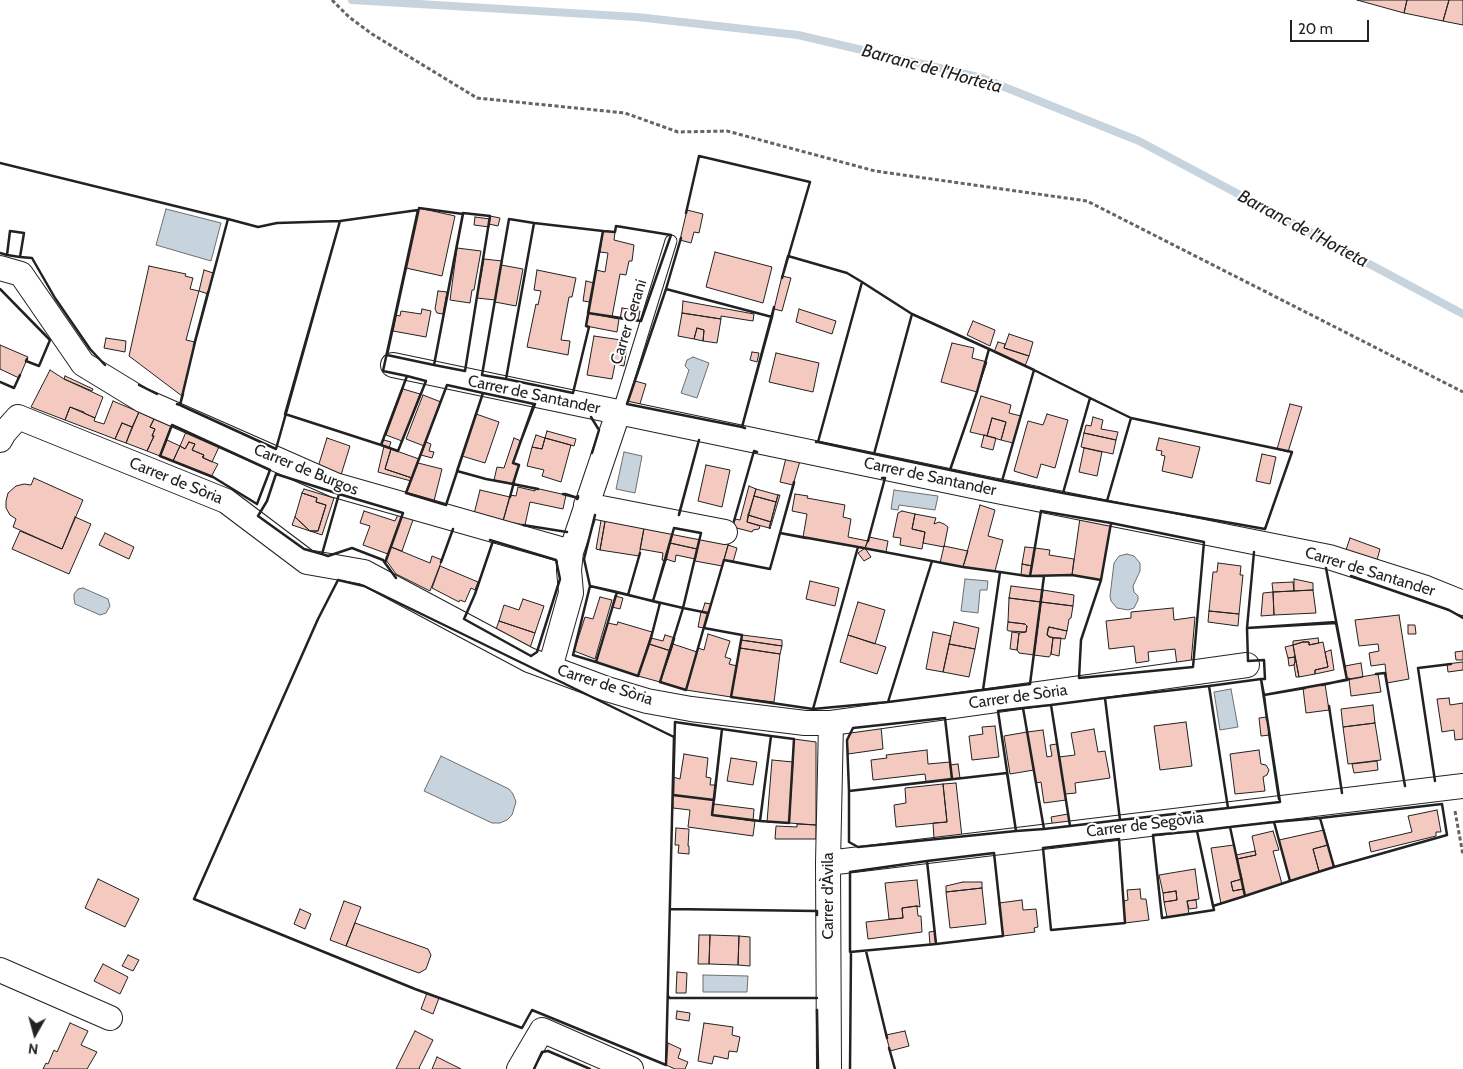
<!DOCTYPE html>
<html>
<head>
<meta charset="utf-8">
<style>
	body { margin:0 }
	#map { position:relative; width:1463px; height:1069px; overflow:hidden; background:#fff; font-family:Cabin,sans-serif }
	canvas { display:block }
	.north { position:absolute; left:10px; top:1009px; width:50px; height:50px; -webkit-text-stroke:4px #fff; paint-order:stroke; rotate:187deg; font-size:14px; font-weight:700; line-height:20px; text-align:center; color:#222 }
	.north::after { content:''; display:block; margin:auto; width:18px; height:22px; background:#222; clip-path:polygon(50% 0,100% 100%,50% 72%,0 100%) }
	.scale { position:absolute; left:1290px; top:20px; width:79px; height:22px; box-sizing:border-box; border:2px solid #222; border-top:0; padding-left:6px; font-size:15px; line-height:18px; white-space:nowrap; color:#222; -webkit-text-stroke:4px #fff; paint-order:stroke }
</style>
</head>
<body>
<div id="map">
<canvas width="1463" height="1069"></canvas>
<div class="north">N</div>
<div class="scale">20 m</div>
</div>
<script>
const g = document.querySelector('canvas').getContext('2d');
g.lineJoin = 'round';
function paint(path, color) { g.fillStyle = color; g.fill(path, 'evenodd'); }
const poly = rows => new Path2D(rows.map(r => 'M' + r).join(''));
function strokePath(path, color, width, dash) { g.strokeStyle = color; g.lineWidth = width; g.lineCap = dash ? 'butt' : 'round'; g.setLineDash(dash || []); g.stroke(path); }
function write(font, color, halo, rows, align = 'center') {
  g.font = font + ' Cabin,sans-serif'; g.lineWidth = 4; g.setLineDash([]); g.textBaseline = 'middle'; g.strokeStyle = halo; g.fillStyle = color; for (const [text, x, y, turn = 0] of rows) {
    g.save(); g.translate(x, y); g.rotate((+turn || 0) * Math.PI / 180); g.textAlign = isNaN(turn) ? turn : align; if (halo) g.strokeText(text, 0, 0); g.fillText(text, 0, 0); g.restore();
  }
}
const water = poly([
	[166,209,221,223,211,261,156,245,166,209],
	[693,357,709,363,697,398,681,393,689,370,685,366,687,360,693,357],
	[624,452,642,456,635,493,616,489,624,452],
	[894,490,938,496,935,510,899,505,898,510,891,509,894,490],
	[1127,554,1134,556,1140,563,1140,571,1133,586,1134,592,1138,596,1138,600,1134,608,1128,610,1117,608,1111,601,1110,596,1114,563,1119,556,1127,554],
	[965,579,988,581,987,590,980,590,978,613,961,611,965,579],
	[83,588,108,599,110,606,106,613,100,615,75,604,74,599,74,594,78,589,83,588],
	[1231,689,1238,727,1220,730,1214,692,1231,689],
	[441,756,509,789,513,794,516,802,512,815,507,820,500,823,492,823,424,791,441,756],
	[703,975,748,976,747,992,703,992,703,975]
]);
paint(water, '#c7d3dd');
strokePath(water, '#6f6f6f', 1);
strokePath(poly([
	[352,0,637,17,798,35,982,78,1139,141,1463,314]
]), '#c7d3dd', 8);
const building = poly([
	[1357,0,1407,0,1404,13,1357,0],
	[1407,0,1449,0,1443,21,1404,13,1407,0],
	[1449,0,1463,0,1463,25,1443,21,1449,0],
	[419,208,455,216,442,276,406,268,419,208],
	[687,210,703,214,699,233,694,232,691,243,680,240,687,210],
	[490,216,500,218,498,226,489,224,490,216],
	[475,217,490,219,489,227,474,225,475,217],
	[603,231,615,232,614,240,634,245,632,261,629,261,626,275,620,274,612,317,588,313,596,270,605,272,608,253,600,252,603,231],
	[457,248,481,251,474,290,472,290,470,303,450,300,457,248],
	[715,252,772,267,763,303,706,287,715,252],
	[484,259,502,261,495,300,477,298,484,259],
	[501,265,523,269,516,306,495,302,501,265],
	[149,266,186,274,185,276,193,278,190,289,199,291,186,340,195,342,182,396,129,356,149,266],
	[204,270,213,273,208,294,199,291,204,270],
	[537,270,576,278,572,297,569,297,561,340,570,341,568,355,527,347,536,304,538,305,541,291,534,290,537,270],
	[782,276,791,278,782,311,774,309,782,276],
	[586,281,594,283,590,302,583,301,586,281],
	[438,291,447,292,443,314,437,313,435,309,438,291],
	[683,301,754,314,753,321,721,316,721,319,682,313,683,301],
	[622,308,640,311,638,321,620,319,622,308],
	[422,309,431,311,426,337,393,331,396,315,400,316,401,311,421,314,422,309],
	[799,309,836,321,832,334,796,322,799,309],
	[588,313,619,319,617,332,586,326,588,313],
	[682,313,721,319,717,343,703,341,704,330,697,328,694,339,678,336,682,313],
	[973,321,995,330,990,346,967,335,973,321],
	[697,328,704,330,703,341,694,339,697,328],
	[1009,334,1033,342,1029,356,1004,348,1009,334],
	[594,336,628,341,624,366,615,364,612,379,587,375,594,336],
	[106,338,126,341,125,352,104,348,106,338],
	[998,342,1005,344,1004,348,1029,356,1025,366,994,352,998,342],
	[952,343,974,348,972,358,987,362,977,392,941,382,952,343],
	[0,345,28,357,19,378,0,369,0,345],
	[752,352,759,353,757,362,750,360,752,352],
	[776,353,819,363,813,392,769,382,776,353],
	[50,370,64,379,103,397,95,418,70,407,65,420,31,407,50,370],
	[65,376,93,389,92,391,64,379,65,376],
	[635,381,646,384,639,407,627,404,635,381],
	[403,389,420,394,402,441,386,435,403,389],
	[423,395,441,402,424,446,406,439,423,395],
	[981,396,1011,405,1009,413,1021,416,1013,443,1001,440,1006,422,992,418,987,436,970,432,981,396],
	[113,401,139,412,132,427,122,423,115,439,65,420,70,407,84,412,84,413,95,418,94,421,104,424,113,401],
	[1290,404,1302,407,1288,452,1277,449,1290,404],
	[139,412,154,419,150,427,155,429,152,436,154,436,147,451,126,443,139,412],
	[476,414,499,422,485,463,462,456,476,414],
	[1047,414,1068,420,1055,468,1041,464,1037,478,1014,471,1028,421,1043,425,1047,414],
	[1093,417,1103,420,1101,429,1118,432,1116,440,1084,433,1086,425,1091,426,1093,417],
	[992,418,1006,422,1001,440,987,436,992,418],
	[154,419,171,426,160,456,147,451,154,436,152,436,155,429,150,427,154,419],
	[122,423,132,427,126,443,115,439,122,423],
	[547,431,576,439,574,446,545,438,547,431],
	[186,432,219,447,212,462,202,457,204,455,192,450,195,444,189,442,185,449,180,446,186,432],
	[1084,433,1116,440,1113,454,1081,447,1084,433],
	[536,435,545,438,542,449,532,447,536,435],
	[984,435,996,438,993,450,981,447,984,435],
	[327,438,350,446,341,475,318,467,327,438],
	[514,438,521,441,513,463,519,465,513,484,494,480,497,467,504,468,514,438],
	[545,438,571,445,561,482,542,476,544,470,527,466,532,447,542,449,545,438],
	[1159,438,1200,447,1192,478,1162,471,1165,456,1161,455,1162,451,1156,450,1159,438],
	[167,440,180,446,173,461,160,456,167,440],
	[384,440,391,442,389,448,381,445,384,440],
	[189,442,195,444,192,450,204,455,203,458,218,464,211,477,173,461,180,446,185,449,189,442],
	[426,442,431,444,429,451,434,452,432,458,421,455,426,442],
	[384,446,391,449,385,469,412,478,411,481,378,472,384,446],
	[1084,448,1102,452,1097,476,1079,472,1084,448],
	[391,449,419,459,412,478,385,469,391,449],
	[1262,454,1276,457,1270,484,1256,481,1262,454],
	[786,458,800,461,793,485,780,482,786,458],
	[418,463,442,469,434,501,406,493,418,463],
	[706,465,730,470,722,507,698,501,706,465],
	[34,478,83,500,62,549,13,527,16,519,10,515,6,508,6,501,8,493,16,486,24,484,31,485,34,478],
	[749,486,756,489,747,522,760,526,759,529,753,530,752,532,733,527,735,519,740,520,749,486],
	[518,487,535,491,535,488,566,495,563,509,530,502,525,525,503,521,510,495,516,496,518,487],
	[304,489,334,498,322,535,310,531,318,531,326,505,316,502,317,498,302,493,304,489],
	[756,489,778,495,776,502,754,496,756,489],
	[480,490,510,497,503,521,474,514,480,490],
	[302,493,317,498,316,502,326,505,318,531,310,531,295,517,302,493],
	[795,494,808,496,807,498,845,505,843,517,851,519,848,537,868,541,865,548,803,537,807,514,792,511,795,494],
	[778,495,780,495,770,529,769,528,778,495],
	[754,496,776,502,771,522,748,515,754,496],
	[980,505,995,510,988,536,1003,540,995,571,963,567,980,505],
	[364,511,395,521,399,512,403,513,388,554,363,545,370,526,360,523,364,511],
	[902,511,915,514,912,529,925,532,922,549,900,545,901,538,893,537,898,513,902,511],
	[403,513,414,517,402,551,391,547,403,513],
	[915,514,936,518,934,524,939,522,944,524,948,527,944,547,923,543,925,532,912,529,915,514],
	[602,515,606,516,600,550,596,549,602,515],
	[748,515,771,522,769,528,747,522,748,515],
	[606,516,645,523,639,556,600,550,606,516],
	[75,517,91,524,69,574,12,549,20,531,62,549,75,517],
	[295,517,310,531,292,525,295,517],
	[1080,518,1111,523,1101,580,1072,575,1080,518],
	[645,523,674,528,666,561,662,560,663,553,640,549,645,523],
	[674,528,701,533,697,549,670,543,674,528],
	[105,533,134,547,129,559,99,545,105,533],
	[701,533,730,539,722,566,695,561,701,533],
	[869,537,888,541,886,552,865,548,869,537],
	[1350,538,1380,549,1377,560,1346,550,1350,538],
	[670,543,697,549,695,559,676,555,675,562,666,559,670,543],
	[728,545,737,548,733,562,724,560,728,545],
	[944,546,968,551,963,567,940,563,944,546],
	[391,547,430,563,432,556,442,560,430,591,396,574,386,560,391,547],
	[1025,547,1035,548,1032,566,1022,564,1025,547],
	[865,548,871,557,864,561,858,553,865,548],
	[1035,548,1050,550,1049,555,1074,559,1072,575,1030,576,1035,548],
	[1218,563,1241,566,1240,575,1243,575,1239,614,1209,611,1213,572,1217,572,1218,563],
	[1022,564,1032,566,1030,576,1021,575,1022,564],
	[440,566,478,582,475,590,471,588,465,602,460,600,459,602,432,588,440,566],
	[1294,579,1313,583,1313,590,1294,591,1294,579],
	[810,581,839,588,835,606,806,599,810,581],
	[1293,582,1294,591,1273,592,1272,583,1293,582],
	[1011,586,1043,590,1041,602,1009,598,1011,586],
	[1043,590,1074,595,1073,606,1041,602,1043,590],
	[1313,590,1316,613,1274,615,1273,592,1313,590],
	[1273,592,1274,615,1261,616,1263,593,1273,592],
	[615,596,623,598,620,609,612,607,615,596],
	[600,597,612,600,595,659,574,651,585,617,593,619,600,597],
	[1009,598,1041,602,1034,655,1019,653,1017,650,1019,633,1026,632,1027,626,1025,624,1008,622,1009,598],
	[523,599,544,606,535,633,499,621,504,605,519,610,523,599],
	[858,602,885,610,875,644,848,635,858,602],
	[1041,602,1073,606,1071,618,1069,619,1067,631,1049,627,1048,628,1047,635,1053,638,1051,654,1049,657,1034,655,1041,602],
	[705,603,711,604,708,613,702,612,705,603],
	[1173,608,1174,620,1195,617,1191,663,1177,665,1175,649,1148,652,1149,661,1136,663,1134,646,1109,649,1106,621,1131,618,1131,612,1173,608],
	[1209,611,1239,614,1238,626,1208,622,1209,611],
	[701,612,708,613,704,628,698,627,701,612],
	[1399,615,1409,679,1387,683,1385,664,1371,666,1369,653,1379,651,1378,644,1359,646,1355,620,1399,615],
	[499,621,535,633,528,654,494,635,499,621],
	[618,622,652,632,638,676,596,662,608,623,617,625,618,622],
	[954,622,979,628,975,649,949,644,954,622],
	[1008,622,1025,624,1027,626,1026,632,1009,631,1007,630,1008,622],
	[1408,625,1415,625,1416,634,1408,634,1408,625],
	[1049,627,1067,631,1065,639,1049,637,1047,635,1049,627],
	[933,632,951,636,943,672,926,669,933,632],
	[1012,632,1019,633,1017,650,1010,649,1012,632],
	[708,634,730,641,725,657,731,659,729,664,737,666,731,697,686,690,698,648,704,650,708,634],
	[665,635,675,638,671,651,649,644,651,638,663,641,665,635],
	[742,635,782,640,782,646,741,640,742,635],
	[848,635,886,647,877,674,840,662,848,635],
	[1053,638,1061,638,1059,656,1051,654,1053,638],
	[1318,638,1319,643,1309,645,1309,642,1303,642,1293,645,1293,641,1318,638],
	[741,640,782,646,780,654,740,648,741,640],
	[1303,642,1309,642,1309,645,1323,642,1328,667,1315,670,1315,674,1299,677,1293,645,1303,642],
	[649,644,671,651,660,682,638,676,649,644],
	[673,644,697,652,686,690,660,682,673,644],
	[949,644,975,649,969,677,943,672,949,644],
	[1293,645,1299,677,1296,677,1294,665,1295,662,1295,657,1288,658,1285,647,1293,645],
	[740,648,780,654,774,702,731,697,740,648],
	[1331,650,1334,670,1315,674,1315,670,1328,667,1325,652,1331,650],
	[1463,651,1463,660,1456,660,1455,652,1463,651],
	[1295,657,1295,662,1294,665,1289,666,1288,658,1295,657],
	[1463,662,1463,670,1448,672,1447,664,1463,662],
	[1361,663,1363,677,1347,680,1345,666,1361,663],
	[1378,674,1381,692,1351,696,1349,679,1378,674],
	[1325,684,1329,710,1306,713,1303,688,1325,684],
	[1449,698,1450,705,1463,703,1463,739,1455,740,1454,730,1442,732,1437,699,1449,698],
	[1373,705,1375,723,1343,727,1341,709,1373,705],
	[1267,717,1270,735,1261,736,1259,718,1267,717],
	[1186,722,1192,766,1160,770,1154,726,1186,722],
	[1375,723,1381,760,1348,764,1343,727,1375,723],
	[881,726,883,749,848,754,847,740,853,728,881,726],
	[995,726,999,757,972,760,969,736,983,734,982,727,995,726],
	[1094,729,1098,752,1105,751,1110,778,1075,783,1076,793,1065,794,1059,757,1075,755,1071,733,1094,729],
	[1043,730,1047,757,1052,756,1050,745,1057,744,1066,800,1044,803,1041,782,1036,783,1027,732,1043,730],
	[1027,732,1034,770,1010,774,1004,736,1027,732],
	[794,739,816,742,816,825,789,823,794,739],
	[927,750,928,764,950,762,952,779,926,782,925,774,873,780,871,760,887,758,886,755,927,750],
	[1259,750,1261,764,1266,765,1269,770,1267,775,1263,777,1265,791,1235,794,1230,754,1259,750],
	[684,754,708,758,706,777,711,778,710,785,716,785,714,800,673,795,673,777,680,779,684,754],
	[731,758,757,762,753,785,727,781,731,758],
	[772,760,793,762,789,823,767,822,772,760],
	[1377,761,1378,770,1354,773,1352,764,1377,761],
	[958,764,960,778,952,779,950,765,958,764],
	[956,783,962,837,934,839,933,823,947,822,943,784,956,783],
	[943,784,947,822,896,827,894,805,906,803,905,788,943,784],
	[673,795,714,800,712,815,755,821,753,836,688,827,690,810,673,808,673,795],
	[714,804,754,809,753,821,712,815,714,804],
	[1437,810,1441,832,1436,832,1436,836,1371,852,1369,842,1412,832,1408,816,1437,810],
	[1068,814,1070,826,1053,828,1051,817,1068,814],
	[797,824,816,825,816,839,775,839,776,826,797,827,797,824],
	[676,828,689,829,688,846,689,846,689,854,678,853,679,845,675,845,676,828],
	[1324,830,1328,845,1313,849,1319,871,1290,881,1279,840,1324,830],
	[1273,831,1279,850,1273,851,1282,884,1245,896,1237,859,1256,855,1252,836,1273,831],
	[1234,845,1242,879,1231,882,1233,891,1243,889,1245,896,1221,904,1211,848,1234,845],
	[1328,845,1334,867,1319,871,1313,849,1328,845],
	[1255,851,1256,855,1237,859,1236,855,1255,851],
	[1195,869,1199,899,1187,901,1189,914,1167,917,1164,902,1177,900,1176,891,1163,893,1159,875,1195,869],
	[98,879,139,899,125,927,85,908,98,879],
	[1242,879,1243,889,1233,891,1231,882,1242,879],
	[917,880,920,907,917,906,902,908,903,918,889,919,885,883,917,880],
	[963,882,982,882,982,888,946,892,946,886,963,882],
	[982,888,986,924,950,928,946,892,982,888],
	[1140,889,1141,899,1146,899,1149,920,1125,923,1124,901,1128,900,1127,890,1140,889],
	[1176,891,1177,900,1164,902,1163,893,1176,891],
	[1022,900,1023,910,1036,909,1038,927,1034,928,1035,932,1003,936,999,903,1022,900],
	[1196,900,1197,908,1189,909,1187,901,1196,900],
	[344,901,361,907,346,946,330,940,344,901],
	[917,906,918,916,921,916,922,932,868,939,866,922,903,918,902,908,917,906],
	[300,909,311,914,305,929,294,924,300,909],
	[355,923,428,949,431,955,426,969,419,973,346,946,355,923],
	[935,931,936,944,930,945,929,932,935,931],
	[699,935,710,935,709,964,698,964,699,935],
	[710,935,739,936,738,965,709,964,710,935],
	[739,936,750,937,750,966,738,965,739,936],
	[128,955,139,960,133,971,122,966,128,955],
	[103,964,128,977,120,994,94,981,103,964],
	[677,972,687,973,686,993,676,993,677,972],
	[427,993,439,998,433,1014,421,1009,427,993],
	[677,1011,690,1013,689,1021,676,1019,677,1011],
	[70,1023,88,1031,81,1045,97,1052,87,1069,43,1069,46,1063,48,1064,54,1050,57,1052,70,1023],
	[704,1023,733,1027,732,1035,740,1037,737,1052,729,1051,728,1059,714,1056,712,1064,698,1061,704,1023],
	[415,1031,433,1040,419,1068,420,1069,396,1069,415,1031],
	[905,1031,909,1046,890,1051,886,1035,905,1031],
	[668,1043,681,1049,678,1058,688,1062,685,1069,675,1069,666,1065,668,1043],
	[437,1057,461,1069,432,1069,437,1057]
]);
paint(building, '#f3c9c0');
strokePath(building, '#222', 1);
const lane = poly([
	[618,413,671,241]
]);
const street = poly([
	[0,268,21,274,83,364,142,400,335,485,571,552],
	[393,365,982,488,1329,557,1426,588,1463,603],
	[0,440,4,433,18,417,226,501,307,562,364,572,529,660,607,689,647,701,691,709,805,723,831,723,1247,665],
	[586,505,725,532],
	[550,668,571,593,569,570,571,552,618,413],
	[828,863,1463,786],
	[0,970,110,1018],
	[519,1069,542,1030,631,1069],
	[829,1069,828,863,831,723]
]);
strokePath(lane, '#222', 13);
strokePath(street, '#222', 26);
strokePath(poly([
	[332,0,349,17,372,34,477,98,625,113,678,132,727,131,875,171,1087,201,1463,392],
	[1455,811,1463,855]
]), '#646464', 3, [4, 2.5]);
strokePath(lane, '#fff', 11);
strokePath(street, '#fff', 24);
strokePath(poly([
	[0,163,228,219,213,275],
	[419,208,463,214,434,365,387,355,419,208],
	[418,210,383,371,407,376,381,445,285,414,340,221,418,210],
	[463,213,490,216,465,371,434,365,463,213],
	[686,213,699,156,810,182,782,278],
	[228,219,258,227,277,223,340,221,276,449,180,405,195,342,228,219],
	[509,219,534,223,506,379,482,375,509,219],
	[534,223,603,231,586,326,589,327,573,393,506,379,534,223],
	[616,226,671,235,641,321,588,313,603,231,615,232,616,226],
	[10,231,24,233,20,257,7,255,10,231],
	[681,238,666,289,772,317,774,307],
	[0,253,7,255,10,231,24,233,20,257,32,258,55,298,90,349,105,365],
	[788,256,847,273,862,282,818,442,816,442],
	[782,278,788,256],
	[862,282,912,314,874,454,818,442,862,282],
	[0,289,50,340,39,366,26,361,27,359],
	[666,289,772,317,742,427,627,404,666,289],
	[912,314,989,349,977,392,950,470,874,454,912,314],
	[194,345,208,292],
	[989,349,1034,370,1002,481,950,470,977,392,989,349],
	[1034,370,1090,398,1063,493,1002,481,1034,370],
	[407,376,426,381,398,451,381,445,407,376],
	[0,382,14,388,20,375],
	[139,385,157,394],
	[447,385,483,393,446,505,406,493,447,385],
	[483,393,534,404,513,463,519,465,513,484,486,479,457,471,483,393],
	[1090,398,1131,418,1107,501,1063,493,1090,398],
	[177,404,180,405,183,394],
	[591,417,599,430,592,453],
	[1131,418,1292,452,1265,529,1107,501,1131,418],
	[172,425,270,470,257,504,213,477,160,456,172,425],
	[745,428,742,427,774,307],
	[520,443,535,404],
	[276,474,339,494,322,554,304,549,258,516,267,501,276,474],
	[794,482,780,533,806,538],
	[513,484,538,489],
	[513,484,538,489],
	[339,494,403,513,385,563,383,560,352,548,328,556,322,554,339,494],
	[563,494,578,498,578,496],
	[565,494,578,498,577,499],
	[510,497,514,482],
	[1041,511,1111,523,1101,580,1072,575,1030,576,1041,511],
	[679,514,699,440],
	[595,515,584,559,590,586,628,595,640,553],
	[679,515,699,440],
	[734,521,754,451,757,452],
	[1111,523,1204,542,1193,667,1079,678,1081,640,1101,580,1111,523],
	[523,525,567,532],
	[674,528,701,533,683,608,653,601,674,528],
	[780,533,858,547,813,709,731,697,742,635,704,628,724,560,770,569,780,533],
	[493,541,556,560,560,579,537,652,531,656,464,619,475,594,493,541],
	[868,541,885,478,882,478],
	[858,547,932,561,888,702,813,709,858,547],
	[1254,552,1247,628,1336,622],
	[640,553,628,595,653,601,666,558],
	[387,557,385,563,396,578],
	[730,561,770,569,794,483],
	[932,561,963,567,1000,572,983,690,888,702,932,561],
	[441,562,453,529],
	[441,562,453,529],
	[1326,568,1345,668],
	[1000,572,1027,576,1044,576,1030,684,983,690,1000,572],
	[1351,576,1449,610,1463,618],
	[338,580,364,586,674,737,666,1065,532,1010,522,1028,415,989,194,899,318,619,338,580],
	[590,586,617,592,596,662,573,655,590,586],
	[617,592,660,603,651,638,638,676,596,662,617,592],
	[683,608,708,613,686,690,660,682,683,608],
	[465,617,475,594,493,541,490,540],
	[1336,623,1347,680,1264,695,1261,679,1265,679,1264,660,1248,661,1247,628,1336,623],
	[1376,674,1385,673,1405,786],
	[1261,679,1280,802,1228,808,1209,686,1261,679],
	[1322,685,1349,679],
	[1209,686,1228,808,1120,820,1105,698,1209,686],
	[1105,698,1120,820,1070,826,1051,705,1105,698],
	[1051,705,1070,826,1044,829,1023,708,1051,705],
	[1329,706,1342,793],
	[1329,706,1342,793],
	[1023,708,1044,829,1016,831,998,711,1023,708],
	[945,718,952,779,849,791,847,740,853,728,945,718],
	[1267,720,1264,695,1305,688],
	[675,722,722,729,714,800,673,795,675,722],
	[722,729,771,736,760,821,712,815,722,729],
	[1269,733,1279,799],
	[771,736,794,739,789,823,760,821,771,736],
	[1007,773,1016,831,858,847,849,842,849,791,1007,773],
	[1435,781,1418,668,1451,664],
	[1442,804,1447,835,1334,867,1320,818,1442,804],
	[1320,818,1334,867,1290,881,1274,822,1320,818],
	[1274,822,1290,881,1245,896,1230,827,1274,822],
	[1230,827,1245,896,1213,906,1197,831,1230,827],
	[1197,831,1214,910,1162,918,1153,835,1197,831],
	[1119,839,1125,923,1051,930,1043,848,1119,839],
	[994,853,1003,936,936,944,927,861,994,853],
	[927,861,936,944,850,952,850,872,927,861],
	[670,909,817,911,817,915],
	[866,951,887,1038],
	[669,997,669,998,817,998],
	[817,1010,818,1069],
	[889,1048,895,1069],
	[534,1069,542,1052,548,1051,590,1069],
	[850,1069,851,952]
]), '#222', 2.5);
write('16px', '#222', '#fff', [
	["Carrer Gerani",629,322,-73],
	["Carrer de Santander",534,395,12],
	["Carrer de Burgos",306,470,22],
	["Carrer de Santander",930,477,12],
	["Carrer de Sòria",176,481,22],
	["Carrer de Santander",1370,572,17],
	["Carrer de Sòria",605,685,18],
	["Carrer de Sòria",1018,697,-8],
	["Carrer de Segòvia",1145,825,-7],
	["Carrer d'Àvila",828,896,-90]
]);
write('italic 18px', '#222', '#fff', [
	["Barranc de l'Horteta",932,69,15],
	["Barranc de l'Horteta",1303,229,28]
]);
</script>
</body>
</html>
